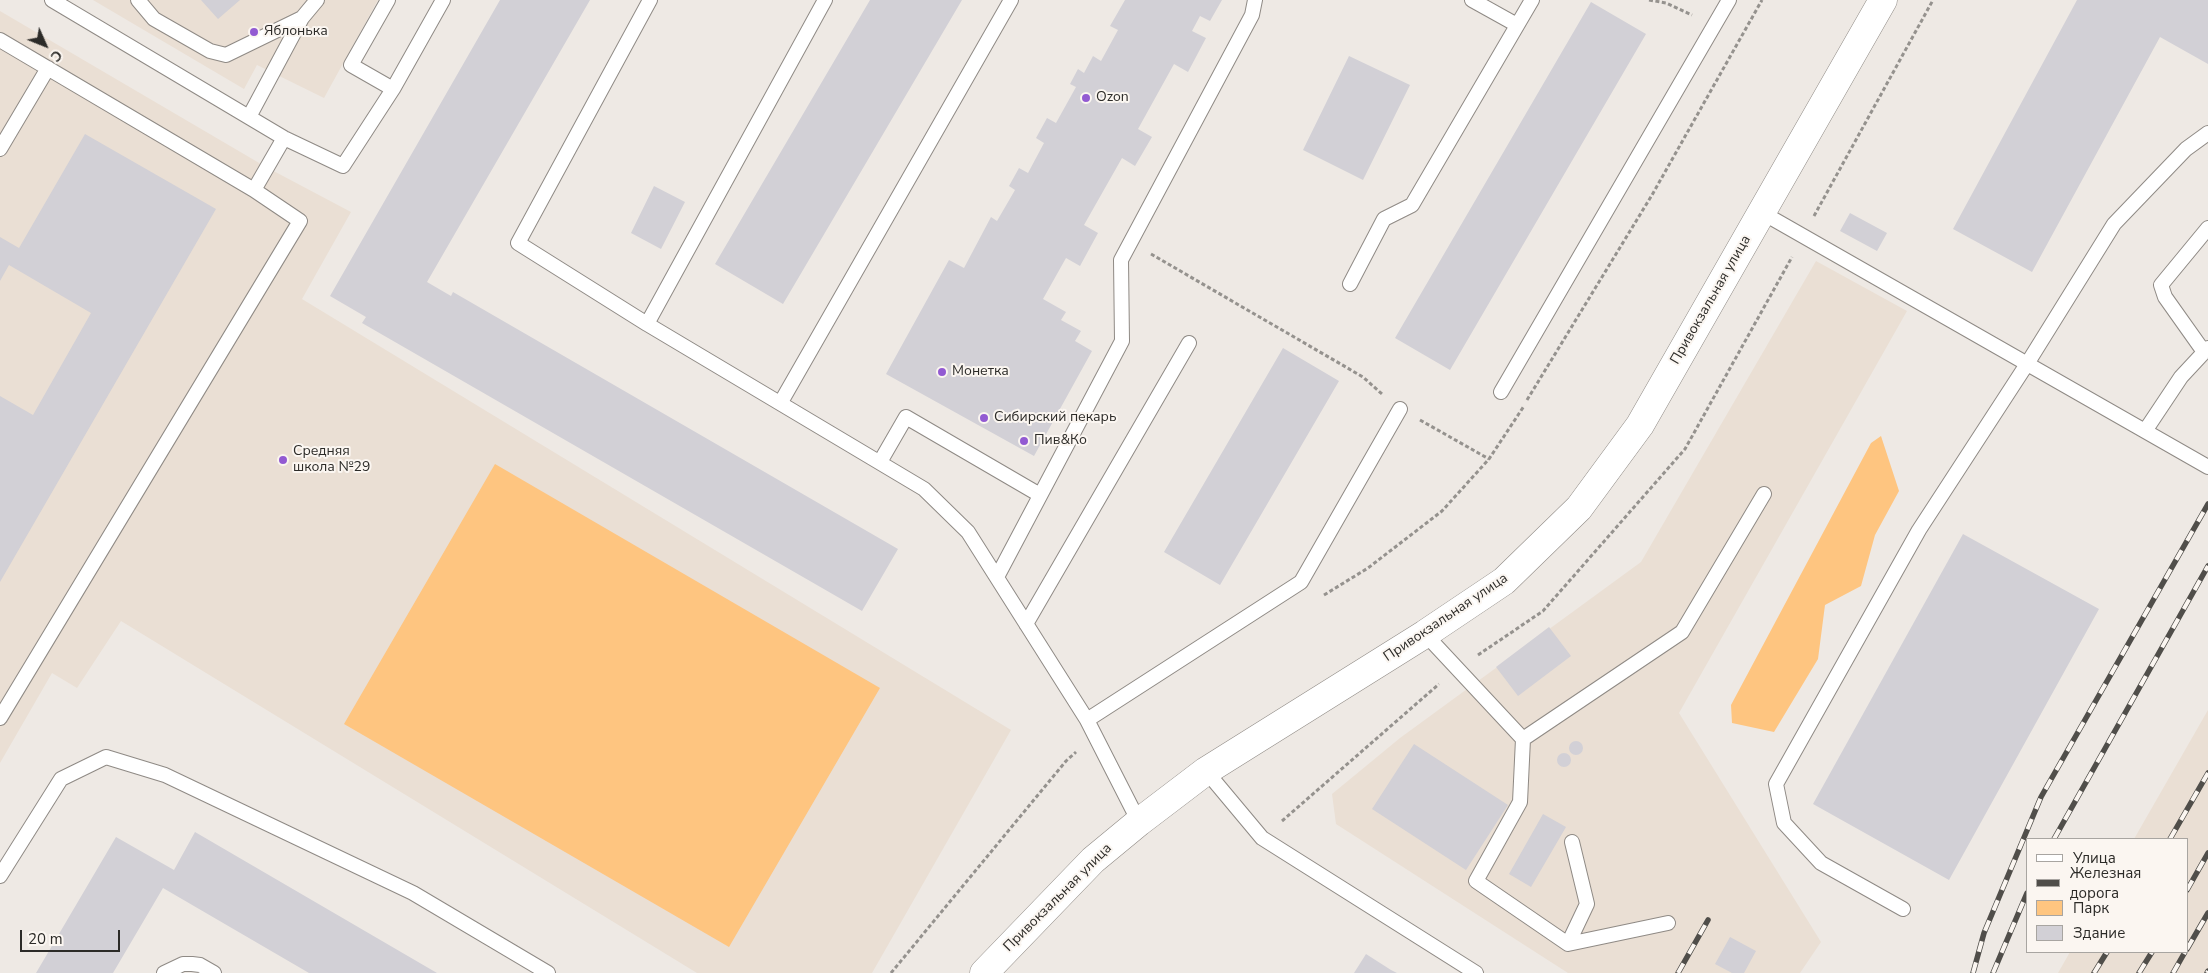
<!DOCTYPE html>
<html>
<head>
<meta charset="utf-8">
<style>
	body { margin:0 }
	#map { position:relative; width:2208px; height:973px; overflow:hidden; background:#eee9e4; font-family:"Nunito Sans",sans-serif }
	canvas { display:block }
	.legend { position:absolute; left:2026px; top:838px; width:162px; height:115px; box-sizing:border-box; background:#fbf6f1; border:1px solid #a8a5a1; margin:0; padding:6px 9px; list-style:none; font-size:15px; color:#2c2b28 }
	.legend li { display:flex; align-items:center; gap:10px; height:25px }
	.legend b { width:25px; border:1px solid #a8a5a1 }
	.north { position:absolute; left:20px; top:20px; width:50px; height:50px; -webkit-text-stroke:4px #fbf6f1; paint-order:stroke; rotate:134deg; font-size:14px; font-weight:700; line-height:20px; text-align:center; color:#2c2b28 }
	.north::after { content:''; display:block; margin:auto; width:18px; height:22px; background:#2c2b28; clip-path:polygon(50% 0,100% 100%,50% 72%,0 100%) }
	.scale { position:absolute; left:20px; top:930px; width:100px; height:22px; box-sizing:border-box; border:2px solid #2c2b28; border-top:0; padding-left:6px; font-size:15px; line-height:18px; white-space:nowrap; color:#2c2b28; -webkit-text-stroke:4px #fbf6f1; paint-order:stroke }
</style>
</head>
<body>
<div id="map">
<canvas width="2208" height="973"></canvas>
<ul class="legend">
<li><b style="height:6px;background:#fff"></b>Улица</li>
<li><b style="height:6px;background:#504e4a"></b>Железная дорога</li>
<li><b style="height:14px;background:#fec580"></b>Парк</li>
<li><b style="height:14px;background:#d2d0d6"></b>Здание</li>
</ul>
<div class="north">С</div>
<div class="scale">20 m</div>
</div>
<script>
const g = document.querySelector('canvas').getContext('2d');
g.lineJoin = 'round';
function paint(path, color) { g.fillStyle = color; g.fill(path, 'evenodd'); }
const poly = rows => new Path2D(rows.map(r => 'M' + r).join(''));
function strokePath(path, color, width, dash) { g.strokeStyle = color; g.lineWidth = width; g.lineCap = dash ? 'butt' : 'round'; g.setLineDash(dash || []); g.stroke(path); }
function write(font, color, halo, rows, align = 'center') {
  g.font = font + ' "Nunito Sans",sans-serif'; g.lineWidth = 4; g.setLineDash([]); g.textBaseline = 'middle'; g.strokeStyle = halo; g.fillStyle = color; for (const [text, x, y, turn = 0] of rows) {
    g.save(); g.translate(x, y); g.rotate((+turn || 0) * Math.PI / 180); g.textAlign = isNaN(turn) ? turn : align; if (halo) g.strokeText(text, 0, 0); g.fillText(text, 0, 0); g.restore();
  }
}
paint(poly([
	[93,0,378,0,324,98,257,65,244,89],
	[0,11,266,167,351,212,302,299,1011,730,872,973,697,973,121,621,77,688,52,673,0,763],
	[1816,261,1907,311,1679,713,1821,942,1800,973,1568,973,1336,824,1332,794,1400,738,1641,562],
	[2208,710,2208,973,2058,973,2070,952,2187,952,2187,839,2134,839]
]), '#eadfd4');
paint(poly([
	[1881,436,1899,491,1875,535,1861,586,1825,605,1818,659,1774,732,1732,723,1731,705,1871,443],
	[495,464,880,688,729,947,344,724]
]), '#fec580');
paint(poly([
	[201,0,240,0,218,19],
	[500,0,590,0,427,282,451,296,453,292,898,549,862,611,362,323,366,317,330,296],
	[870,0,962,0,783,304,715,264],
	[1125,0,1222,0,1210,21,1200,16,1192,31,1206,38,1188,72,1174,64,1138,129,1152,137,1135,166,1122,158,1084,225,1098,233,1080,266,1066,258,1043,299,1066,312,1061,320,1081,331,1075,341,1092,351,1034,456,886,374,949,260,964,268,991,217,997,221,1015,190,1009,186,1019,168,1028,173,1044,143,1036,138,1047,118,1056,123,1076,87,1070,84,1078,69,1084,73,1093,56,1101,61,1118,30,1110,26],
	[2077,0,2208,0,2208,64,2160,37,2032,272,1953,229],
	[1591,2,1646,34,1450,370,1395,338],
	[1349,56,1410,85,1363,180,1303,150],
	[85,134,216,209,0,582,0,396,33,415,91,313,9,265,0,281,0,237,19,248],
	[654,186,685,202,661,249,631,233],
	[1850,213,1887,233,1877,251,1840,231],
	[1283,348,1339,381,1220,585,1164,552],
	[1963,534,2099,609,1949,880,1813,804],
	[1549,627,1571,656,1518,696,1496,667],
	'1569 748a7 7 0 1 1 14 0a7 7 0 1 1-14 0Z',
	[1414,744,1508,805,1466,870,1372,809],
	'1557 760a7 7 0 1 1 14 0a7 7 0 1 1-14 0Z',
	[1543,814,1566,827,1531,887,1509,874],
	[195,832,437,973,309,973,163,888,113,973,36,973,116,837,174,870],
	[1730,937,1756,951,1744,973,1732,973,1715,964],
	[1366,954,1391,970,1397,973,1354,973]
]), '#d2d0d6');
const service = poly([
	[52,0,284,138,343,166,393,89,443,0],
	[138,0,154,19,210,51,226,55,302,18,317,0],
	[388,0,351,65,393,89],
	[650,0,518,243,647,324,924,489,968,532,1087,720,1139,822],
	[1472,0,1517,25],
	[0,40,254,190,300,221,0,718],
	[249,117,302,18],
	[0,149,48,68],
	[254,190,284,138],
	[1761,212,2208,467],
	[1350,284,1384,219,1412,205,1532,0],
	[647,324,825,0],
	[2204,352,2165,297,2161,285,2208,228],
	[1501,392,1729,0],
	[781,402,1011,0],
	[2145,431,2181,377,2208,348],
	[880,462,906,417,1040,495],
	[997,577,1122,341,1121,260,1252,15,1255,0],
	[1026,624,1189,343],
	[1425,634,1523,739,1520,802,1476,881,1568,944,1668,923],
	[1087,720,1301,582,1400,409],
	[1523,739,1682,632,1764,494],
	[1206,771,1262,838,1476,973],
	[0,876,61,779,106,757,165,775,413,893,548,973],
	[1903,909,1821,863,1784,823,1776,784,1919,530,2027,364,2114,224,2186,149,2208,133],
	[1568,944,1587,904,1572,842],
	[164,973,183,964,192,964,200,965,214,973]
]);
const tertiary = poly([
	[984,973,1093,860,1139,822,1206,771,1425,634,1504,581,1579,508,1640,425,1883,0]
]);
strokePath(service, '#8f8a85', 16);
strokePath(tertiary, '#8f8a85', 29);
strokePath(poly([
	[1649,0,1666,3,1692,15],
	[1814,216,1933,0],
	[1151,254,1363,377,1382,394],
	[1527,400,1652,195,1762,0],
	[1420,420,1489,459],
	[1324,595,1368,568,1442,511,1489,459,1524,406],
	[1478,655,1543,611,1685,449,1792,257],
	[1282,821,1439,684],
	[891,973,1066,761,1076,752]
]), '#95928e', 3, [4, 2.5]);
strokePath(service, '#fff', 14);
strokePath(tertiary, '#fff', 28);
const rail = poly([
	[2054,839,2208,566],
	[2170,839,2208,773],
	[2187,890,2208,853],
	[2187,949,2208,913],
	[1678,973,1708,920],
	[1973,973,1984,933,2041,797,2208,504],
	[1993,973,2027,893],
	[2094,973,2107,952],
	[2139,973,2152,952],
	[2173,973,2185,952],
	[2207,973,2208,971]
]);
strokePath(rail, '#504e4a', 5.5);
strokePath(rail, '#fbf6f1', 4, [11]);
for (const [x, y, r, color] of [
	[254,32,5,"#925ad2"],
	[1086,98,5,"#925ad2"],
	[942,372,5,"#925ad2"],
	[984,418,5,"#925ad2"],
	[1024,441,5,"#925ad2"],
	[283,460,5,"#925ad2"]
]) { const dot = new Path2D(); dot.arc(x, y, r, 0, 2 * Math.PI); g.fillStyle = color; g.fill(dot); strokePath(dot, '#fbf6f1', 2); }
write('14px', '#2c2b28', '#fbf6f1', [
	["Яблонька",264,32],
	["Ozon",1096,98],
	["Монетка",952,372],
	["Сибирский пекарь",994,418],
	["Пив&Ко",1034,441],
	["Средняя",293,452],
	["школа №29",293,468]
], 'left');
write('14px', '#2c2b28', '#fbf6f1', [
	["Привокзальная улица",1711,300,-60],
	["Привокзальная улица",1446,618,-34],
	["Привокзальная улица",1058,898,-45]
]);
</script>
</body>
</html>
